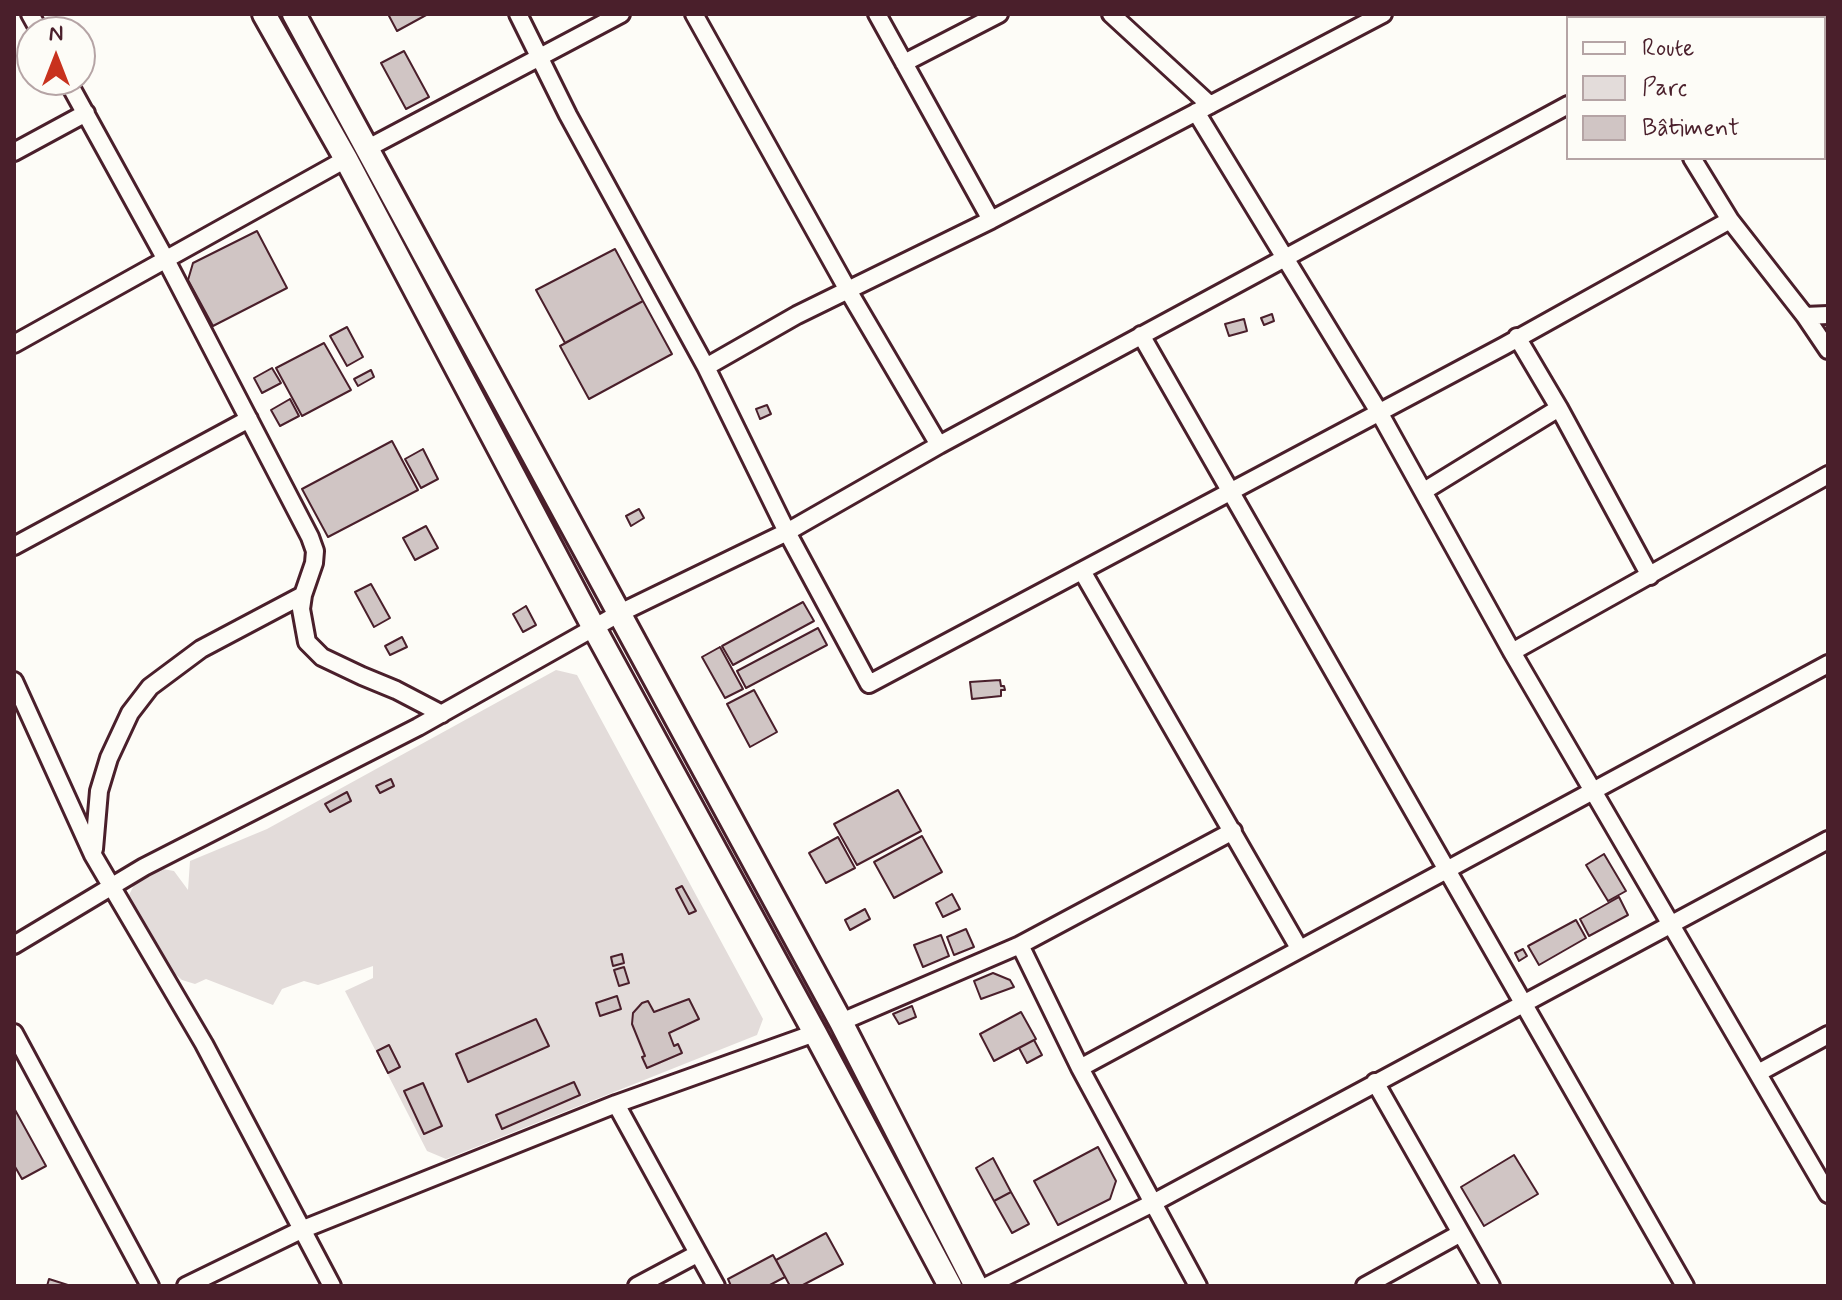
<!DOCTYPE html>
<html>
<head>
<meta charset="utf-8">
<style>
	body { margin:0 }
	#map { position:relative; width:1842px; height:1300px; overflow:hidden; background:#fdfcf7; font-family:Mynerve,sans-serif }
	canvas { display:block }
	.frame { position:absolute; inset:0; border:16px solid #4a1f2b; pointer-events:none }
	.legend { position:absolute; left:1566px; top:16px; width:260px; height:144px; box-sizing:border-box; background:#fdfcf7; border:2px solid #b5a4a5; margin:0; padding:10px 14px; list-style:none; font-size:24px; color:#4a1f2b }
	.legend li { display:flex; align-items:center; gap:16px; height:40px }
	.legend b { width:40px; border:2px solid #b5a4a5 }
	.north { position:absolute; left:16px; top:16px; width:80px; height:80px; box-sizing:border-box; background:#fdfcf7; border:2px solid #b5a4a5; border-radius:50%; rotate:0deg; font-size:22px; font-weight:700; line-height:32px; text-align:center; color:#4a1f2b }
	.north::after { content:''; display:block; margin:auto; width:28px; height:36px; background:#c8321e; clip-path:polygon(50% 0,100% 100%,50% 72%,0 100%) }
</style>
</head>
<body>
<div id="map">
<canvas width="1842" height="1300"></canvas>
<div class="frame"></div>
<ul class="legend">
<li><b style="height:10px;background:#fdfcf7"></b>Route</li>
<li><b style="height:22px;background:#e3dcda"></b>Parc</li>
<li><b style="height:22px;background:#d0c5c4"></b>Bâtiment</li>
</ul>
<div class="north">N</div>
</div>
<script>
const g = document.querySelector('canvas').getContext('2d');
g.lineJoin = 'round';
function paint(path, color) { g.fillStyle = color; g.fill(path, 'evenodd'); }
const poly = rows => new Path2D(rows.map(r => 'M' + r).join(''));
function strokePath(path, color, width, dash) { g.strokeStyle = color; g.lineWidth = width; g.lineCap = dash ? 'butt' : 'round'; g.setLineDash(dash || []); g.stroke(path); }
paint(poly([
	[556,670,577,675,763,1019,757,1035,446,1159,427,1151,345,991,373,978,373,966,318,985,304,981,282,989,273,1005,206,979,195,984,182,980,162,962,130,908,129,895,134,885,163,869,174,871,188,890,190,861,267,829]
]), '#e3dcda');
strokePath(poly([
	[1606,14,1609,18]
]), '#91777b', 5);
const building = poly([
	[388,14,428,14,397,31,388,14],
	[404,51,429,97,406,109,381,63,404,51],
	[257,231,287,288,213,326,188,280,193,263,257,231],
	[615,249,643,301,565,343,536,290,615,249],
	[643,301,672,354,589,399,560,346,643,301],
	[1272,314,1274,321,1264,325,1261,318,1272,314],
	[1244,319,1247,331,1229,336,1225,324,1244,319],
	[347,327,363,357,347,366,330,336,347,327],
	[324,343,351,390,302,416,276,368,324,343],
	[272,368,281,383,262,393,254,378,272,368],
	[371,370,374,377,358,386,354,379,371,370],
	[290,399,299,416,280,426,271,410,290,399],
	[767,405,771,414,760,419,756,409,767,405],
	[392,441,418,490,328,537,302,489,392,441],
	[423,449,438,479,421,488,405,459,423,449],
	[639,509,644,518,631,526,626,516,639,509],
	[426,526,438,548,415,560,403,538,426,526],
	[371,584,390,618,374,627,355,592,371,584],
	[803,602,814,621,733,665,722,646,803,602],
	[526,606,536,625,523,632,513,614,526,606],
	[818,628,827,645,746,688,737,671,818,628],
	[402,637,407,647,390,655,385,646,402,637],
	[720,647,743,689,725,698,702,657,720,647],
	[1000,680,1001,686,1004,686,1005,690,1001,690,1001,696,972,699,970,682,1000,680],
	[754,690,777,732,750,747,727,704,754,690],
	[391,779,394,786,380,793,376,786,391,779],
	[898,790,921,831,857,865,834,824,898,790],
	[347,792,351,801,330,812,325,804,347,792],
	[922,836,942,872,894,898,874,862,922,836],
	[838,837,855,868,826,883,809,853,838,837],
	[1604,854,1626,891,1608,901,1586,865,1604,854],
	[682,886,696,911,689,914,676,889,682,886],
	[952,894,960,909,943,917,936,903,952,894],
	[1619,897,1628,915,1589,936,1580,919,1619,897],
	[865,909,870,919,850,930,845,920,865,909],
	[1576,920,1586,938,1539,965,1528,946,1576,920],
	[966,929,974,947,954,955,947,937,966,929],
	[941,935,949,956,923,967,914,945,941,935],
	[1523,949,1527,956,1519,961,1515,953,1523,949],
	[622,954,624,963,613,966,611,957,622,954],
	[624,967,629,983,619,986,614,970,624,967],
	[993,973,1010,980,1014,987,981,999,974,981,993,973],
	[617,996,621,1009,600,1016,596,1003,617,996],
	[689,999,699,1019,669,1033,674,1046,678,1044,682,1053,647,1068,642,1057,645,1056,632,1024,633,1013,642,1003,648,1001,654,1012,689,999],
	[912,1006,916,1017,899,1024,893,1014,912,1006],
	[1021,1012,1036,1039,994,1061,980,1034,1021,1012],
	[536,1019,549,1046,468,1082,456,1054,536,1019],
	[1034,1040,1042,1055,1027,1063,1019,1048,1034,1040],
	[389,1045,400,1067,388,1073,377,1051,389,1045],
	[574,1082,580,1095,502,1129,496,1115,574,1082],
	[423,1083,442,1126,424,1134,404,1091,423,1083],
	[14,1108,46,1166,22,1179,14,1165,14,1108],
	[1098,1147,1116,1181,1110,1199,1058,1225,1034,1181,1098,1147],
	[1514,1155,1538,1194,1484,1226,1461,1187,1514,1155],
	[993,1158,1011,1192,994,1201,976,1168,993,1158],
	[1011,1192,1029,1224,1012,1233,994,1201,1011,1192],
	[826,1233,843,1264,801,1286,790,1286,776,1260,826,1233],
	[773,1255,785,1277,768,1286,731,1286,728,1279,773,1255],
	[49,1279,71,1286,47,1286,49,1279]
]);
paint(building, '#d0c5c4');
strokePath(building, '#4a1f2b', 2);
const street = poly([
	[30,14,40,32],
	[518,14,568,115,706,367,787,532,869,684,1504,346,1730,220],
	[694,14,849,292,939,445],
	[877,14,991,220],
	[1111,14,1210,105],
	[1586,14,1590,18],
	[1695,14,1697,18],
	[1741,18,1751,14],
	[904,63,999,14],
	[67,80,165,258,310,537,315,551,314,563,303,595,301,609,307,642,322,657,362,676,396,690,442,714],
	[1196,112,1379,412,1512,652,1828,1194],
	[368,148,621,14],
	[14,152,86,113],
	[1692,158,1730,220,1805,316,1828,350],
	[1805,316,1828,315],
	[1141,335,1685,1286],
	[1517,337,1559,408,1650,576],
	[14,344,346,159],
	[706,367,797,315,991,220,1383,14],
	[1424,491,1559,408],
	[14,546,249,419],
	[1082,571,1299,948],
	[1512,652,1828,475],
	[14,681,93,855,204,1044,332,1286],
	[94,849,99,791,109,758,130,713,150,687,201,649,303,595],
	[14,945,144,867,418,727,620,613,787,532,939,445,1568,105],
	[1020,945,1080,1068,1198,1286],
	[841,1022,1020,945,1233,831],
	[14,1033,150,1286],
	[1080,1068,1828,664],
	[1758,1073,1828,1035],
	[1375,1082,1491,1286],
	[616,1104,716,1286],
	[186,1286,301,1230,616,1104,815,1033],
	[637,1286,697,1254],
	[987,1286,1153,1203,1828,840],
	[1365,1286,1461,1233]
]);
const secondary = poly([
	[264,14,346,159,594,628,815,1033,950,1286],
	[294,14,841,1022,976,1286]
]);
strokePath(street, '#4a1f2b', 22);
strokePath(secondary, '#4a1f2b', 28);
strokePath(street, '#fdfcf7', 16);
strokePath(secondary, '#fdfcf7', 22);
</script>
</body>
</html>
